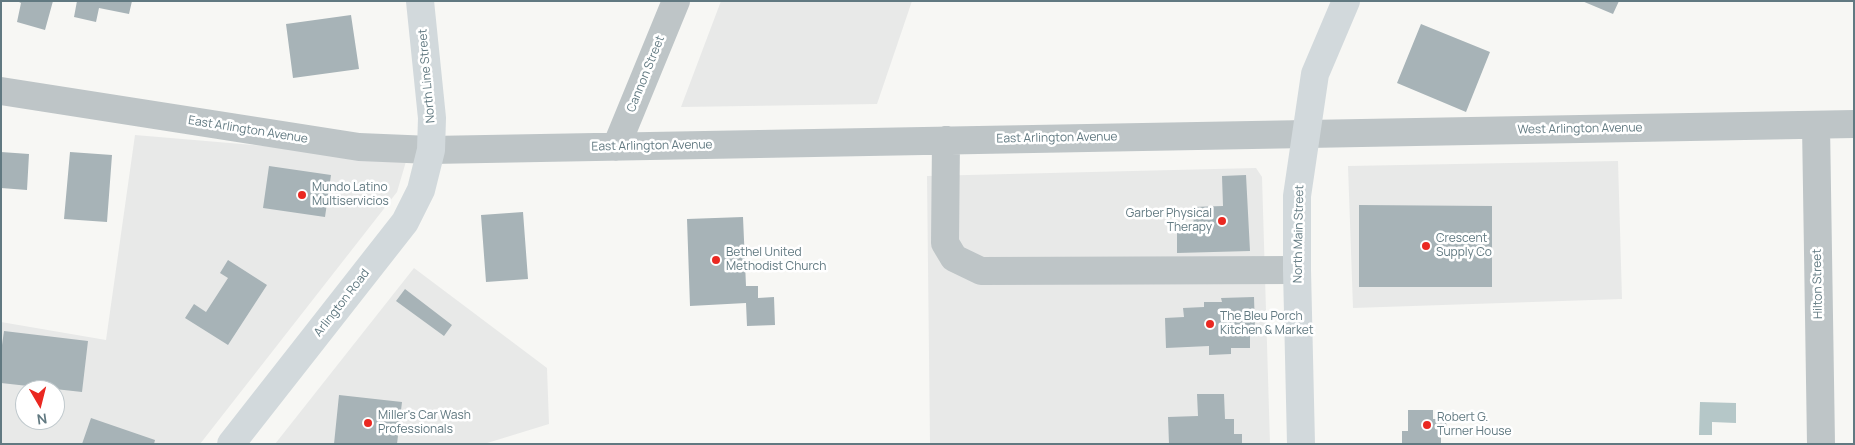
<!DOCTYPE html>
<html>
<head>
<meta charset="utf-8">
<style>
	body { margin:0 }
	#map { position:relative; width:1855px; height:445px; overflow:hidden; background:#f7f7f4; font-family:Manrope,sans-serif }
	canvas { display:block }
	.frame { position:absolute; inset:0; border:2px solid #617981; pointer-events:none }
	.north { position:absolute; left:15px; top:380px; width:50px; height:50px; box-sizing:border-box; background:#fff; border:1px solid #c0c9cd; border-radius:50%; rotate:172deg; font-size:14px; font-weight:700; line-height:20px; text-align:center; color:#617981 }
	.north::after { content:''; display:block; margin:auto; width:18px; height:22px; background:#ea2821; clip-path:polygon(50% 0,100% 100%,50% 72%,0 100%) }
</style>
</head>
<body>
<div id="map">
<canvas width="1855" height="445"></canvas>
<div class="frame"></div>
<div class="north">N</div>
</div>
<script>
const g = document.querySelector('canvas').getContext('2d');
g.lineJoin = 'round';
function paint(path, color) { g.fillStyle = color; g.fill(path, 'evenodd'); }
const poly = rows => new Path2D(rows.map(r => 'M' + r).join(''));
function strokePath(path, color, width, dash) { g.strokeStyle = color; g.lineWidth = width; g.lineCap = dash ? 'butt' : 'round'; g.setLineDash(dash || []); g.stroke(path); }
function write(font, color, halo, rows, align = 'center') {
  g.font = font + ' Manrope,sans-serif'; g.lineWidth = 5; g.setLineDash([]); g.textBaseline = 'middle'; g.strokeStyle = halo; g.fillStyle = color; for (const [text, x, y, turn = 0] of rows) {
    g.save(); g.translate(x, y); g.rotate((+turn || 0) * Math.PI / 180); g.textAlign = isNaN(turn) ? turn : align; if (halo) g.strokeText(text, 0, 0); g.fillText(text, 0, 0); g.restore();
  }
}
paint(poly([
	[721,1,912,1,877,104,681,107],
	[135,135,407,158,397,192,200,444,1,444,1,322,106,340],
	[25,390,55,390,55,420,25,420],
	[1618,161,1622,299,1353,308,1348,166],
	[1256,168,1262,177,1270,444,930,444,927,176],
	[414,268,547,368,549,424,484,444,275,444]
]), '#e8e9e8');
paint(poly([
	[1700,402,1736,403,1736,423,1712,422,1712,435,1699,435]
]), '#b5c7c8');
paint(poly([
	[17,1,53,1,45,30,17,22,21,3],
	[77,1,132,1,129,14,99,8,96,22,74,17],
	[1582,1,1619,1,1613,14],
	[351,15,359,69,293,78,286,24],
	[1421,24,1490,52,1466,112,1397,83],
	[1,152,29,154,27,190,1,188],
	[70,152,112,155,107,222,64,219],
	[269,166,331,175,325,217,263,208],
	[1246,175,1250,251,1177,253,1177,231,1194,230,1193,207,1223,206,1222,176],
	[1359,205,1492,206,1492,287,1359,287],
	[523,212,528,279,486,282,481,215],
	[743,217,746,286,758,286,758,298,774,297,775,325,747,326,746,303,690,306,687,219],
	[228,260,267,285,228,345,185,318,194,304,206,312,228,278,220,273],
	[405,289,452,325,444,336,396,301],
	[1254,297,1255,330,1250,330,1250,348,1231,348,1231,354,1209,355,1209,346,1166,348,1165,318,1184,317,1183,308,1204,307,1204,302,1222,302,1221,298],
	[4,331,88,341,82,392,1,383,1,352],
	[1197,394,1224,394,1225,419,1234,419,1234,434,1242,434,1242,444,1169,444,1168,417,1198,416],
	[339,395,402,402,397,444,334,444],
	[1408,410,1433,410,1433,419,1446,419,1447,434,1441,434,1441,444,1402,444,1402,431,1408,431],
	[91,418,155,440,154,444,82,444]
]), '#a7b3b7');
strokePath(poly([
	[1,91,359,147,431,150,1854,124],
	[1816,125,1821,444],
	[946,140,945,243,954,258,981,271,1297,270],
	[616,147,676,1]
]), '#bec5c7', 28);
strokePath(poly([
	[231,444,405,222,421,190,431,150,432,118,420,1],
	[1301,444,1297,270,1297,196,1315,74,1346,1]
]), '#d2d9dc', 28);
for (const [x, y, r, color] of [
	[302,195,5,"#ea2821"],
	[1222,221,5,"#ea2821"],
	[1426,246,5,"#ea2821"],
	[716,260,5,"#ea2821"],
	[1210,324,5,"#ea2821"],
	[368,423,5,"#ea2821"],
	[1427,425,5,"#ea2821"]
]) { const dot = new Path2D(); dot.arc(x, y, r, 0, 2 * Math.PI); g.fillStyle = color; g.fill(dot); strokePath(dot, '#fff', 2); }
write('12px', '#617981', '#fff', [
	["Cannon Street",646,74,-68],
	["North Line Street",427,76,-95],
	["West Arlington Avenue",1580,129,-1],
	["East Arlington Avenue",248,130,9],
	["East Arlington Avenue",1057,138,-1],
	["East Arlington Avenue",652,146,-1],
	["North Main Street",1299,234,-89],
	["Hilton Street",1818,284,-91],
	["Arlington Road",342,303,-52]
]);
write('12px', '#617981', '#fff', [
	["Mundo Latino",312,188],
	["Multiservicios",312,202],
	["Garber Physical",1212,214,"right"],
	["Therapy",1212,228,"right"],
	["Crescent",1436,239],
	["Supply Co",1436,253],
	["Bethel United",726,253],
	["Methodist Church",726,267],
	["The Bleu Porch",1220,317],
	["Kitchen & Market",1220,331],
	["Miller's Car Wash",378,416],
	["Professionals",378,430],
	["Robert G.",1437,418],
	["Turner House",1437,432]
], 'left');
</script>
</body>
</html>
